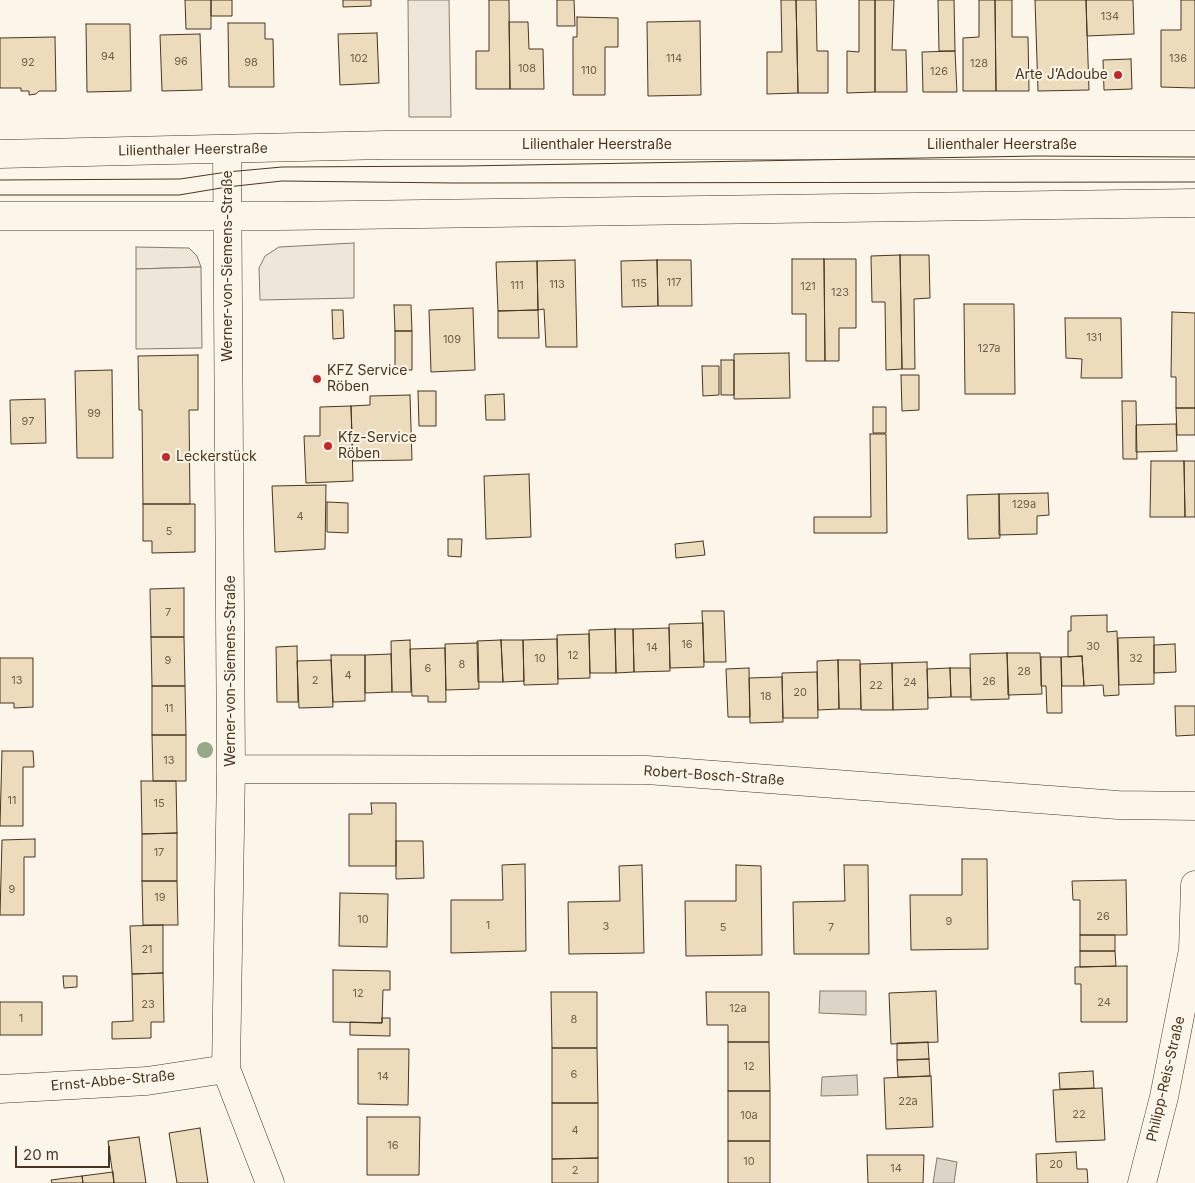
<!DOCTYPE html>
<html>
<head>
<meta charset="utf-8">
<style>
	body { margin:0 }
	#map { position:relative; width:1195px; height:1183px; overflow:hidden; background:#fbf6e9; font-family:Inter,sans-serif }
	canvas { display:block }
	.scale { position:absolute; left:15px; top:1146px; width:95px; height:22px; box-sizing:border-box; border:2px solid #4a3520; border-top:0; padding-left:6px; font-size:15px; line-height:18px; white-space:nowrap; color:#4a3520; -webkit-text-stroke:4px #fbf6e9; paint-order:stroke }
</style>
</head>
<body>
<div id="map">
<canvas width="1195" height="1183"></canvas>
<div class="scale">20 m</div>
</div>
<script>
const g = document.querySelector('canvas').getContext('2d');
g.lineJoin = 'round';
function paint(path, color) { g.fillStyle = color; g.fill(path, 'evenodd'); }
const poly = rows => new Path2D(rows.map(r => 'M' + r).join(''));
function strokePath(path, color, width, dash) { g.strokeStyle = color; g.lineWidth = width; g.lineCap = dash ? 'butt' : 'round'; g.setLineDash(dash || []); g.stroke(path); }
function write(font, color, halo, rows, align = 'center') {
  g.font = font + ' Inter,sans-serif'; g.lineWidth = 4; g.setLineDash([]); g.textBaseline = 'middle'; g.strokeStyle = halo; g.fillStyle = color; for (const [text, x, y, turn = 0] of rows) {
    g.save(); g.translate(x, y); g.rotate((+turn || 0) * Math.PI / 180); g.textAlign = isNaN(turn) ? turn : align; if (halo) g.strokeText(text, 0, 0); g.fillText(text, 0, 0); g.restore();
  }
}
const green = poly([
	[408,0,449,0,451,117,409,117,408,0],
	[354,243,354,298,260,300,259,268,265,256,279,247,354,243],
	[136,247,189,248,197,256,201,267,136,269,136,247]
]);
paint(green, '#ede6d9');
strokePath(green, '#887966', 1);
const parking = poly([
	[201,267,202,348,136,349,136,269,201,267]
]);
paint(parking, '#ede7d9');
strokePath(parking, '#887966', 1);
const water = poly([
	[820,991,866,991,866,1015,819,1013,820,991],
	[857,1075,858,1095,821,1096,822,1077,857,1075],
	[937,1158,957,1162,954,1183,933,1183,937,1158]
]);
paint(water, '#dcd4c6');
strokePath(water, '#887966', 1);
const building = poly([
	[185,0,211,0,211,29,186,29,185,0],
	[211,0,232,0,232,16,211,16,211,0],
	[343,0,371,0,371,6,343,7,343,0],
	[489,0,509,0,510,89,476,89,476,51,489,51,489,0],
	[557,0,574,0,575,26,557,26,557,0],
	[781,0,796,0,798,93,767,94,767,52,782,52,781,0],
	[796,0,816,0,817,51,828,51,828,93,798,93,796,0],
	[859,0,875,0,875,92,847,93,847,51,859,52,859,0],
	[875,0,894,0,892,50,906,50,907,92,875,92,875,0],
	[938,0,954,0,955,51,939,51,938,0],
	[979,0,995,0,996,91,963,91,963,38,979,37,979,0],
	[995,0,1012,0,1012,37,1028,37,1029,91,996,91,995,0],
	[1035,0,1086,0,1089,90,1038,91,1035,0],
	[1086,0,1133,0,1134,34,1087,36,1086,0],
	[1181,0,1195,0,1195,88,1161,87,1161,30,1181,30,1181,0],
	[577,17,618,18,618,47,605,47,605,95,573,95,573,37,577,37,577,17],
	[700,21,701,95,648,96,647,22,700,21],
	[509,22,528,22,529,49,543,49,544,89,510,89,509,22],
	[228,23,265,23,265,39,273,39,274,87,229,87,228,23],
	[86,24,130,24,131,91,87,92,86,24],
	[377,33,379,83,340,85,338,34,377,33],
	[200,34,202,90,162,91,160,35,200,34],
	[55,37,56,91,39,91,36,94,29,95,29,91,21,91,21,88,0,88,0,38,55,37],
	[955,51,957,92,923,92,922,52,955,51],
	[1131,59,1132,89,1104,90,1103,60,1131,59],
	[900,255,902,369,886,370,885,302,872,302,871,256,900,255],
	[900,255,929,255,930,298,914,299,915,369,902,369,900,255],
	[792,259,824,259,825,361,806,361,806,314,792,314,792,259],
	[824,259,856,259,856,328,839,328,839,361,825,361,824,259],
	[575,260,577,347,546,347,544,309,538,310,537,261,575,260],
	[657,260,658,306,622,307,621,261,657,260],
	[657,260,691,260,692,306,658,306,657,260],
	[537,261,538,310,498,311,496,262,537,261],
	[964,304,1014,304,1015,394,965,394,964,304],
	[394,305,411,305,412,331,395,331,394,305],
	[473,308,475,370,431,372,429,310,473,308],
	[332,310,343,310,344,338,333,339,332,310],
	[538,310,539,338,498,338,498,311,538,310],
	[1172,312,1195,313,1195,408,1176,408,1176,377,1171,377,1172,312],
	[1065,318,1121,318,1122,378,1081,378,1082,359,1066,358,1065,318],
	[395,331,412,331,412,370,395,370,395,331],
	[789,353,790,398,734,399,734,354,789,353],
	[198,355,198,410,189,410,190,504,143,504,142,410,139,410,138,356,198,355],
	[721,360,734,360,734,395,721,395,721,360],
	[702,366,719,366,719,395,703,396,702,366],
	[112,370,113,458,77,458,75,371,112,370],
	[901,375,919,375,919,410,902,411,901,375],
	[418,391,436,391,436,426,419,426,418,391],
	[504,394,505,420,486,420,485,395,504,394],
	[410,395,412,460,353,461,351,406,370,405,370,396,410,395],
	[45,399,46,443,11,444,10,400,45,399],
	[1122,401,1136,401,1137,459,1123,459,1122,401],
	[351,406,353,481,306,483,304,436,320,436,320,407,351,406],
	[873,407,886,407,886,433,873,433,873,407],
	[1176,408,1195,408,1195,435,1177,435,1176,408],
	[1176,424,1177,451,1136,452,1136,425,1176,424],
	[870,434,886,434,887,533,814,533,814,517,871,517,870,434],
	[1151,461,1184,461,1185,517,1150,517,1151,461],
	[1184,461,1195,461,1195,517,1185,517,1184,461],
	[529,474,531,537,486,539,484,476,529,474],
	[326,485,325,549,275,552,272,486,326,485],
	[1048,493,1049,515,1037,516,1037,534,999,535,999,494,1048,493],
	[999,494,1000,538,968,539,967,495,999,494],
	[327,502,348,503,348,533,327,532,327,502],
	[143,504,195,504,195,552,152,553,152,541,143,541,143,504],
	[448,539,462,539,461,557,448,556,448,539],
	[703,541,705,555,676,558,675,544,703,541],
	[184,588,184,637,151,637,150,589,184,588],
	[702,611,724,611,726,662,704,662,702,611],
	[1107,615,1107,632,1117,631,1119,695,1104,696,1103,685,1084,686,1082,656,1068,657,1068,631,1071,631,1071,616,1107,615],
	[703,623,704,667,670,668,669,624,703,623],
	[669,628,670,671,634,672,633,629,669,628],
	[615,629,633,629,634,672,616,673,615,629],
	[615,629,616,673,590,673,589,630,615,629],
	[589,634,590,678,558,679,557,635,589,634],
	[151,637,184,637,185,686,152,686,151,637],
	[1154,637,1154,684,1119,685,1118,638,1154,637],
	[557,639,558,684,524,685,523,640,557,639],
	[410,640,411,692,392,692,391,641,410,640],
	[501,640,523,640,524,681,503,682,501,640],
	[501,640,503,682,478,682,477,641,501,640],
	[478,643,479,689,446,690,445,644,478,643],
	[1175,644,1176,672,1154,673,1154,645,1175,644],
	[297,646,298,702,277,702,276,647,297,646],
	[445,648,446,702,428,702,428,696,412,696,410,649,445,648],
	[1007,653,1009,699,971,700,970,654,1007,653],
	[1007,653,1040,653,1042,694,1008,695,1007,653],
	[391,654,392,692,365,693,365,655,391,654],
	[331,655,365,655,365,701,333,702,331,655],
	[1082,656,1084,686,1062,686,1061,657,1082,656],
	[1041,657,1061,657,1062,713,1047,713,1046,686,1041,686,1041,657],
	[0,658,33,658,33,707,14,708,14,703,0,703,0,658],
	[331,660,333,707,299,708,297,661,331,660],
	[838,660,839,709,818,710,817,661,838,660],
	[838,660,860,660,861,709,839,709,838,660],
	[927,662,928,709,893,710,892,663,927,662],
	[892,663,893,710,861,710,860,664,892,663],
	[749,668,750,717,728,717,726,669,749,668],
	[950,668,970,668,971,697,951,697,950,668],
	[950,668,951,697,928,698,927,669,950,668],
	[817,672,818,718,783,718,782,673,817,672],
	[782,677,783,722,750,723,749,678,782,677],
	[152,686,185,686,186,735,152,735,152,686],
	[1175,706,1195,706,1195,735,1176,736,1175,706],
	[152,735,186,735,186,781,153,781,152,735],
	[2,751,33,751,34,767,23,767,23,826,0,826,2,751],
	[141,781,176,781,177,833,142,834,141,781],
	[371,803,396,803,396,866,349,866,349,814,372,814,371,803],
	[177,833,177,881,142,881,142,834,177,833],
	[35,839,35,857,24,857,24,915,0,915,2,840,35,839],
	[396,841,423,841,424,878,396,879,396,841],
	[962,859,987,859,988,949,911,950,910,895,962,895,962,859],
	[525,864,526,951,451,953,451,900,503,900,502,865,525,864],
	[642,865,644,953,569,954,568,902,620,901,619,866,642,865],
	[736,865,761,866,762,955,686,956,685,901,736,901,736,865],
	[844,865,868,865,869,954,794,954,793,902,845,901,844,865],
	[1126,880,1127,935,1080,935,1080,900,1073,900,1072,881,1126,880],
	[142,881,177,881,178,925,143,925,142,881],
	[340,893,388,894,387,947,339,946,340,893],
	[163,925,163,973,132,974,130,926,163,925],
	[1080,935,1115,935,1115,951,1080,951,1080,935],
	[1080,951,1115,951,1116,966,1080,967,1080,951],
	[1127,966,1127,1022,1081,1022,1081,984,1075,984,1075,967,1127,966],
	[333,970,390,971,390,990,383,990,382,1023,333,1022,333,970],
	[163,973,164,1022,151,1022,151,1038,112,1039,112,1022,133,1021,132,974,163,973],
	[63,976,77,976,77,987,64,988,63,976],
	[936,991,938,1042,891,1044,889,993,936,991],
	[551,992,597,992,597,1048,552,1048,551,992],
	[706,992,769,992,769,1042,728,1042,728,1025,707,1025,706,992],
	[0,1002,42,1002,42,1035,0,1035,0,1002],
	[382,1018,390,1018,390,1036,350,1035,350,1022,382,1023,382,1018],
	[728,1042,769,1042,770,1091,728,1091,728,1042],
	[928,1042,929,1059,897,1060,897,1043,928,1042],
	[552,1048,597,1048,598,1103,552,1103,552,1048],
	[358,1049,409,1049,408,1105,358,1104,358,1049],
	[929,1059,930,1076,898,1077,897,1060,929,1059],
	[1093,1071,1094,1088,1060,1089,1059,1073,1093,1071],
	[931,1076,933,1127,886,1129,884,1078,931,1076],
	[1102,1088,1105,1140,1056,1142,1053,1090,1102,1088],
	[728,1091,770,1091,770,1141,728,1141,728,1091],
	[552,1103,598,1103,598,1158,552,1159,552,1103],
	[367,1117,420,1117,419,1175,367,1175,367,1117],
	[200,1128,208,1183,177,1183,169,1133,200,1128],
	[139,1137,146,1183,114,1183,108,1141,139,1137],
	[728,1141,770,1141,770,1183,728,1183,728,1141],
	[1076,1152,1077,1169,1087,1169,1088,1183,1037,1183,1036,1154,1076,1152],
	[867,1155,924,1155,923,1183,868,1183,867,1155],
	[598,1158,598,1183,552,1183,552,1159,598,1158],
	[113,1172,114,1183,83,1183,82,1176,113,1172],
	[82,1176,83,1183,52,1183,51,1180,82,1176]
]);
paint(building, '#ecdcbc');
strokePath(building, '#4a3520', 1);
const street = poly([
	[227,150,231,769,226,1069,270,1183],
	[231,769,647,770,1118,805,1195,806],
	[0,1089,147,1081,226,1069],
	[1142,1183,1164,1097,1190,965,1193,950,1195,885]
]);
const secondary = poly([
	[0,154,386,145,1195,145],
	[0,216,282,216,1195,203]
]);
strokePath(street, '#4a3520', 29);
strokePath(secondary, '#4a3520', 29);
strokePath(street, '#fbf6e9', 28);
strokePath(secondary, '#fbf6e9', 28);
strokePath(poly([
	[0,180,180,179,227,172,282,167,465,166,1038,156,1195,157],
	[0,195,179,195,227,187,282,181,453,183,1195,182]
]), '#4a3520', 1);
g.fillStyle = '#96a887';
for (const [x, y] of [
	[205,750]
]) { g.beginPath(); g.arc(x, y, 8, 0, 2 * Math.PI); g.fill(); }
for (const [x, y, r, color] of [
	[1118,75,5,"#c62828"],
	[317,379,5,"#c62828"],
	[328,446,5,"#c62828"],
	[166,457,5,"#c62828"]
]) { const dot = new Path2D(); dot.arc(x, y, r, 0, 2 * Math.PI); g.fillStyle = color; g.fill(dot); strokePath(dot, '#fbf6e9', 2); }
write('11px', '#725f47', null, [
	["134",1110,17],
	["94",108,57],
	["102",359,59],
	["114",674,59],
	["136",1178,59],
	["96",181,62],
	["92",28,63],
	["98",251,63],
	["128",979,64],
	["108",527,69],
	["110",589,71],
	["126",939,72],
	["117",674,283],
	["115",639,284],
	["113",557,285],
	["111",517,286],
	["121",808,287],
	["123",840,293],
	["131",1094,338],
	["109",452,340],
	["127a",989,349],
	["99",94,414],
	["97",28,422],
	["129a",1024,505],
	["4",300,517],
	["5",169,532],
	["7",168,613],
	["16",687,645],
	["30",1093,647],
	["14",652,648],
	["12",573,656],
	["10",540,659],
	["32",1136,659],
	["9",168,661],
	["8",462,665],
	["6",428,669],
	["28",1024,672],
	["4",348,676],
	["13",17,681],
	["2",315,681],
	["26",989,682],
	["24",910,683],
	["22",876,686],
	["20",800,693],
	["18",766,697],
	["11",169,709],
	["13",169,761],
	["11",12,801],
	["15",159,804],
	["17",159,853],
	["9",12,890],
	["19",160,898],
	["26",1103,917],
	["10",363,920],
	["9",949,922],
	["1",488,926],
	["3",606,927],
	["5",723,928],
	["7",831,928],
	["21",147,950],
	["12",358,994],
	["24",1104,1003],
	["23",148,1005],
	["12a",738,1009],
	["1",21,1019],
	["8",574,1020],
	["12",749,1067],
	["6",574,1075],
	["14",383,1077],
	["22a",908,1102],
	["22",1079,1115],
	["10a",749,1116],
	["4",575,1131],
	["16",393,1146],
	["10",749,1162],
	["20",1056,1165],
	["14",896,1169],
	["2",575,1171]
]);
write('14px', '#4a3520', '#fbf6e9', [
	["Arte J’Adoube",1108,75,"right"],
	["KFZ Service",327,371],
	["Röben",327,387],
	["Kfz-Service",338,438],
	["Röben",338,454],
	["Leckerstück",176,457]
], 'left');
write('14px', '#4a3520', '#fbf6e9', [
	["Lilienthaler Heerstraße",597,145],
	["Lilienthaler Heerstraße",1002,145],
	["Lilienthaler Heerstraße",193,150,-1],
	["Werner-von-Siemens-Straße",228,266,-90],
	["Werner-von-Siemens-Straße",231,671,-90],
	["Robert-Bosch-Straße",714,776,4],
	["Philipp-Reis-Straße",1166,1079,-77],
	["Ernst-Abbe-Straße",113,1081,-5]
]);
</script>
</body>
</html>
